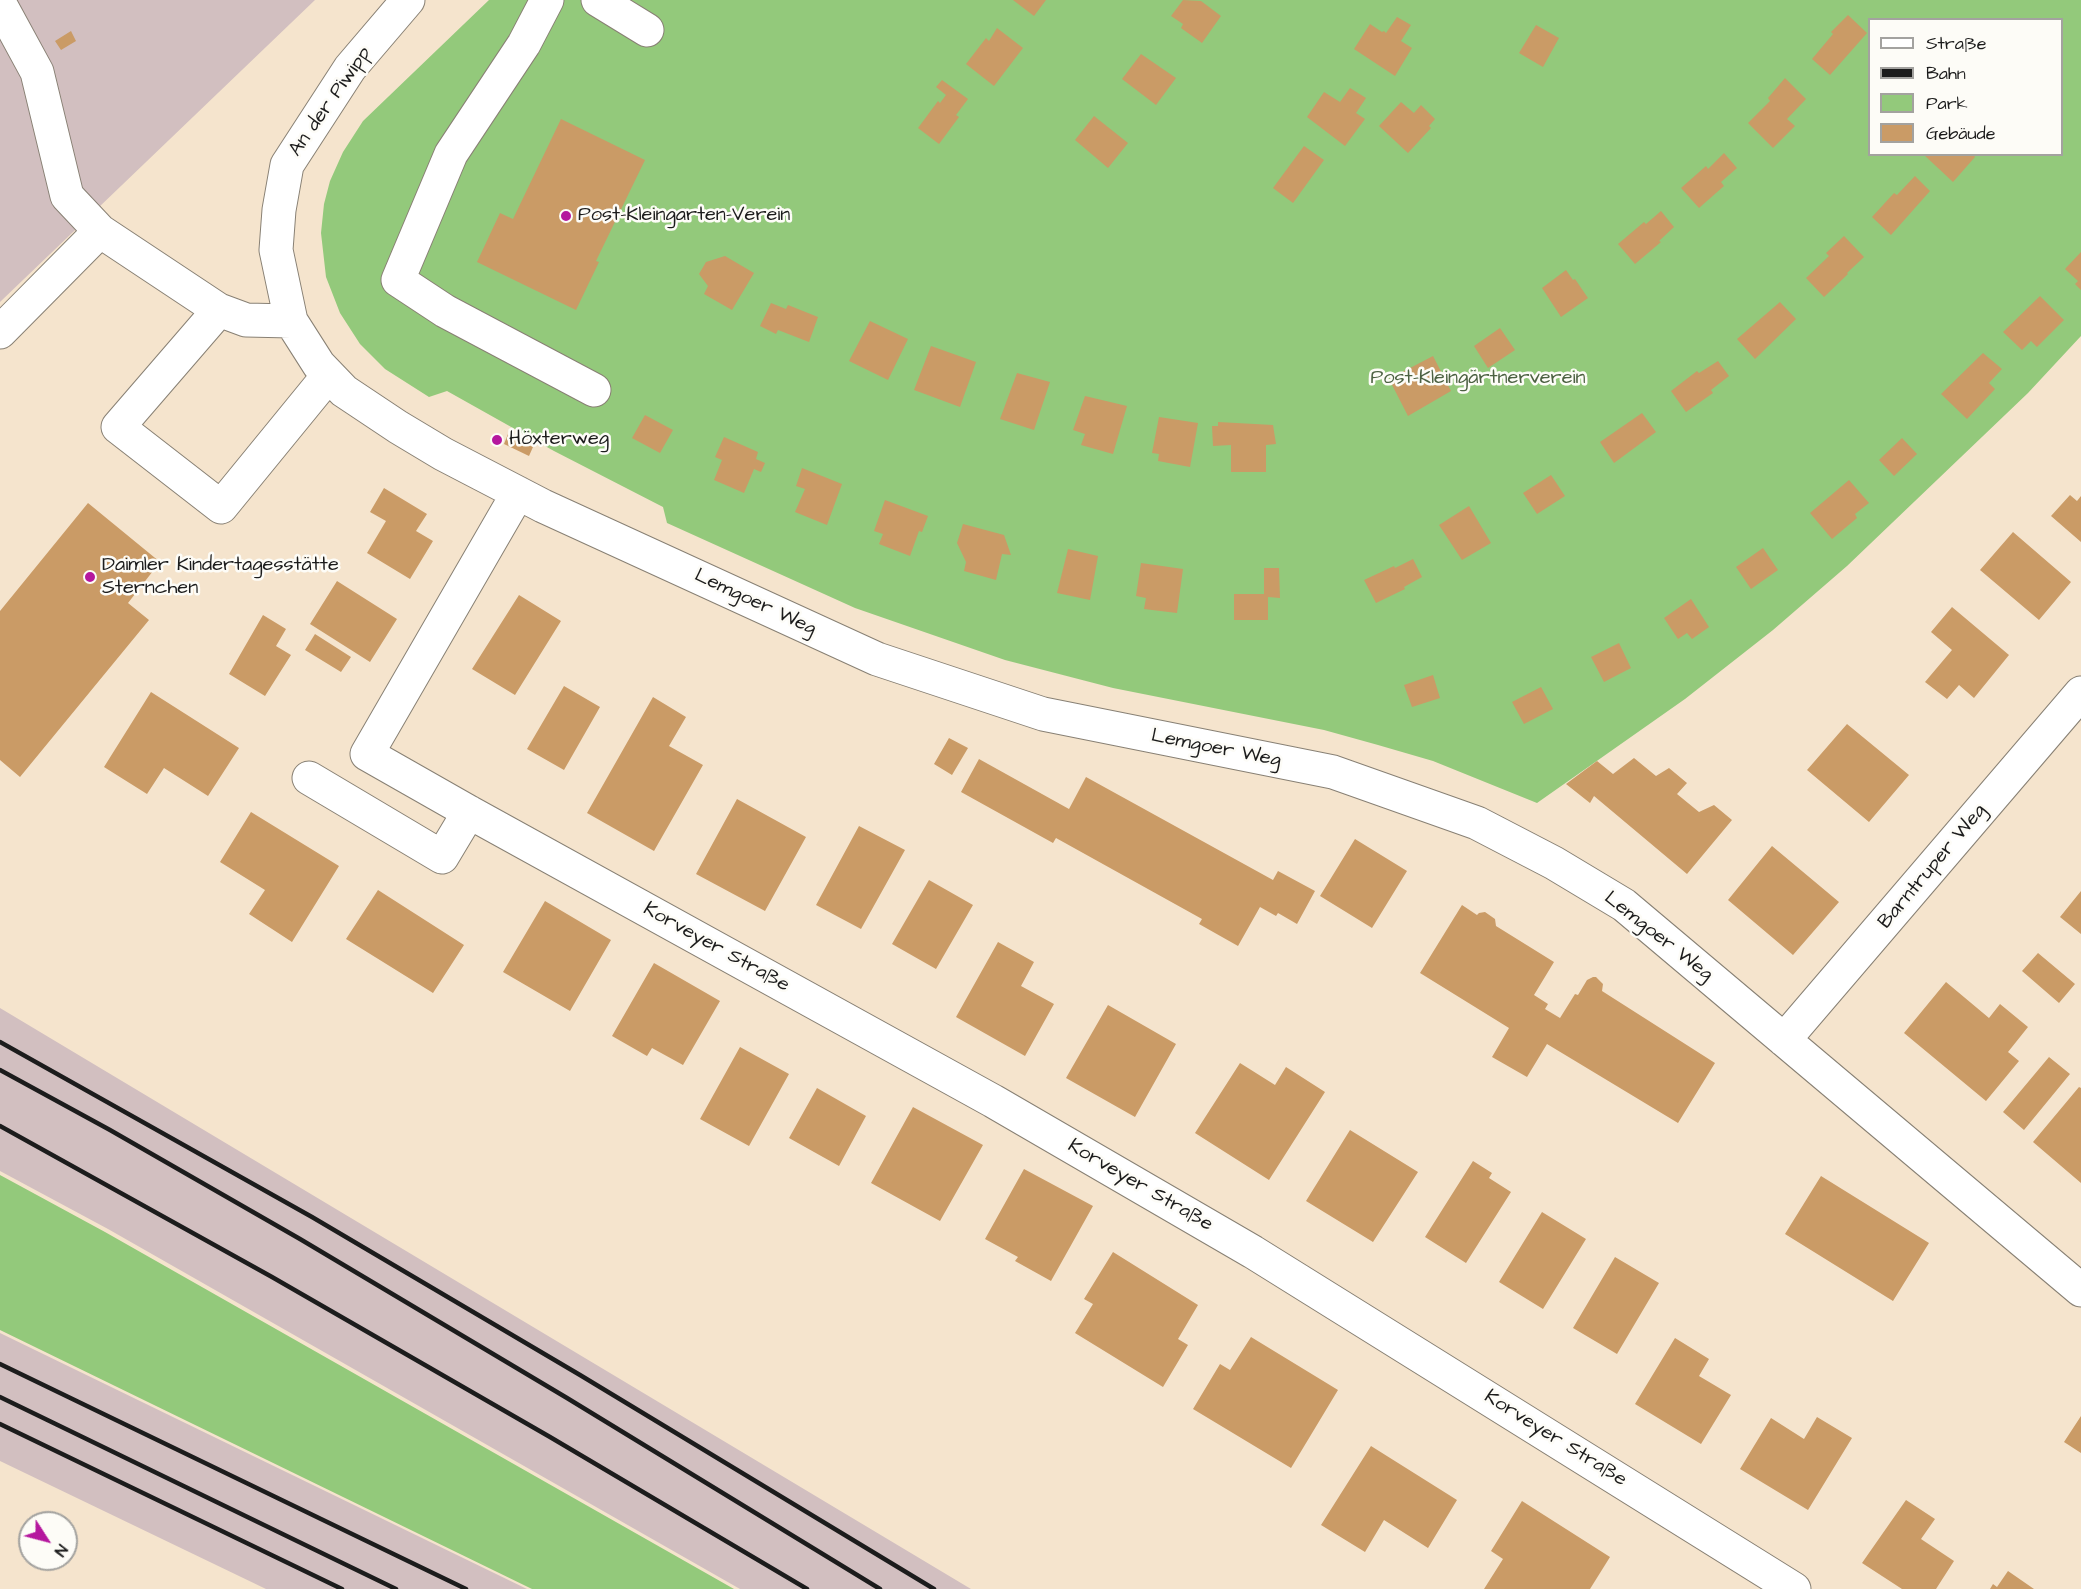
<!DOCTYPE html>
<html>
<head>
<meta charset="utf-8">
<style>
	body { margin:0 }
	#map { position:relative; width:2081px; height:1589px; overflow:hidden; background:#f5e4cd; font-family:"Architects Daughter",sans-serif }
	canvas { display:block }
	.legend { position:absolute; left:1868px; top:18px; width:195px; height:138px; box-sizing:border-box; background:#fdfcf7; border:2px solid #a3a29f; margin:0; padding:8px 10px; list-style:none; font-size:18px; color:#1c1c1c }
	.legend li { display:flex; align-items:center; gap:12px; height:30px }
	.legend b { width:30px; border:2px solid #a3a29f }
	.north { position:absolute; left:18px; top:1511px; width:60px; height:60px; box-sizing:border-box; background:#fdfcf7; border:2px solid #a3a29f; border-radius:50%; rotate:126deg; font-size:16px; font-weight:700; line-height:24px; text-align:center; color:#1c1c1c }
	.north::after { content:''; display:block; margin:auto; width:21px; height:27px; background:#b5179e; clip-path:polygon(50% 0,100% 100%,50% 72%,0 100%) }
</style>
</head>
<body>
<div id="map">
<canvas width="2081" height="1589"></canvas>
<ul class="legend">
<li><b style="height:8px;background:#fff"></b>Straße</li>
<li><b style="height:8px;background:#1c1c1c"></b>Bahn</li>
<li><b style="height:16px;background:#93c97b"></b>Park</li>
<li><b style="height:16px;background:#ca9b66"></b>Gebäude</li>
</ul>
<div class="north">N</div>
</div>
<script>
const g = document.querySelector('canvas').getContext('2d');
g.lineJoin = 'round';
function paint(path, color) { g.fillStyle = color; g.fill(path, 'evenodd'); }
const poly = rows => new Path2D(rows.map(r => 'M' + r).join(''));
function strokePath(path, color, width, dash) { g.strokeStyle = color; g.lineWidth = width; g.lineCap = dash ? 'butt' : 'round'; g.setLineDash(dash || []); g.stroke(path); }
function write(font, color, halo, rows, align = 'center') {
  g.font = font + ' "Architects Daughter",sans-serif'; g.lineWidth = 5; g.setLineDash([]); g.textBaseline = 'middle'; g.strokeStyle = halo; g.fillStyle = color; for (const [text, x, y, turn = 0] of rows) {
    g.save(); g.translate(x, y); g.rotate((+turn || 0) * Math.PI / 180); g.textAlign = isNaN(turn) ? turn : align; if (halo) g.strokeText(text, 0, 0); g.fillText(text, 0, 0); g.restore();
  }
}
paint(poly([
	[0,0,315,0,0,302],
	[0,1008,971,1589,740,1589,108,1229,0,1171],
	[0,1333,527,1589,266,1589,0,1461]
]), '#d2bfc0');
paint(poly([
	[489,0,2081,0,2081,336,2028,393,1847,566,1773,630,1685,699,1537,803,1433,761,1378,745,1324,730,1113,688,1005,660,855,608,667,523,663,507,554,451,447,391,429,397,385,369,360,344,340,313,326,277,321,233,324,204,330,181,343,152,363,121],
	[1870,20,2062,20,2062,154,1870,154],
	[0,1175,105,1232,734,1589,532,1589,0,1330]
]), '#93c97b');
paint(poly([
	[1013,0,1046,0,1034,16],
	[1183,0,1201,1,1221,16,1202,43,1181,28,1183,24,1171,16],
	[1848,15,1867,33,1830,75,1812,59,1833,34,1831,32],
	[1397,17,1411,25,1401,41,1412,48,1395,76,1354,49,1370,24,1382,32,1384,31,1386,33],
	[1536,25,1559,38,1543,67,1519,53],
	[997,28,1023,48,994,86,966,64,986,38,989,41],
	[71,31,76,41,61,50,55,41],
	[1141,54,1176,78,1156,105,1122,79],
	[1785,78,1806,99,1787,119,1795,126,1773,148,1748,123,1770,101,1768,98],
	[942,80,968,99,956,115,959,117,939,144,918,128,938,101,940,103,946,95,936,87],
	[1350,88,1366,98,1356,113,1365,119,1345,146,1307,117,1324,92,1340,102],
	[1401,102,1414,113,1421,105,1435,119,1429,126,1431,128,1408,153,1379,126],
	[1094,116,1128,143,1108,168,1075,140],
	[561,119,645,160,596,261,599,262,576,310,477,262,500,213,513,219],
	[1304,146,1324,160,1293,203,1273,188],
	[1724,153,1737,168,1721,182,1724,186,1699,208,1681,188,1706,166,1708,169],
	[1923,154,1973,154,1975,157,1953,182],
	[1915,176,1930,191,1891,235,1872,217,1894,193,1897,195],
	[1661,211,1674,227,1659,241,1661,242,1635,264,1618,244,1644,222,1646,224],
	[1844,236,1864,257,1847,273,1848,274,1824,297,1806,278,1829,256,1826,253],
	[2081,252,2081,290,2075,284,2078,281,2065,269],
	[725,256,754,273,732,310,704,294,708,286,699,274,706,262],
	[1566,270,1573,280,1575,279,1588,298,1561,317,1542,288],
	[2040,296,2064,320,2037,347,2031,341,2022,350,2003,332],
	[1780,302,1796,319,1755,359,1737,339],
	[771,303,786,309,788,305,818,317,809,342,778,330,776,334,760,326],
	[870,321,908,339,888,380,849,361],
	[1500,328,1515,350,1488,368,1474,346],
	[931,346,976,362,960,407,914,390],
	[1983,353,2002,369,1989,383,1995,389,1967,419,1941,394],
	[1433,356,1451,391,1408,416,1389,379],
	[1718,361,1729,376,1711,390,1713,393,1686,412,1671,391,1697,371,1699,373],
	[1017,373,1050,382,1034,430,1000,419],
	[1085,396,1127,406,1113,454,1081,445,1085,434,1073,430],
	[1642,413,1656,432,1614,463,1600,442],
	[645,415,673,430,660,453,632,438],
	[1159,417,1198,423,1190,467,1158,461,1159,454,1152,453],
	[1218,422,1273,425,1276,444,1266,445,1266,472,1231,472,1231,445,1213,446,1212,426,1218,426],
	[508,434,533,447,529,456,504,444],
	[724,437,758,452,756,459,765,463,761,472,754,469,744,493,714,480,722,460,715,457],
	[1902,438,1917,454,1894,476,1879,460],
	[802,468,842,484,827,525,795,512,805,489,796,486],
	[1551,475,1565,496,1537,514,1523,493],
	[1849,480,1869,503,1855,514,1857,518,1832,539,1810,513],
	[384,488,427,514,416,531,433,541,410,579,367,553,386,521,370,512],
	[2070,495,2077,501,2081,496,2081,542,2051,516],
	[885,500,928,516,922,532,919,531,910,556,879,544,883,534,874,531],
	[88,503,160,562,128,603,149,620,20,777,0,760,0,611],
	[1469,506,1491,543,1462,560,1439,525],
	[963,524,1004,535,1011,555,1002,554,996,580,964,571,966,562,957,543],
	[2013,532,2071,582,2039,620,1980,570],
	[1763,548,1778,570,1751,589,1736,567],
	[1068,549,1098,556,1090,600,1057,593],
	[1413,559,1422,577,1404,587,1405,589,1376,603,1364,580,1394,566,1395,568],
	[1141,563,1183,569,1177,613,1144,609,1146,598,1136,596],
	[1264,568,1279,568,1280,598,1268,597,1268,620,1234,620,1234,594,1264,594],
	[337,581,397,619,370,662,310,624],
	[519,595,561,621,515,695,472,669],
	[1691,599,1709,627,1692,639,1687,633,1678,639,1664,618],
	[1952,607,2009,655,1974,698,1959,685,1947,699,1925,682,1952,650,1931,632],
	[263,615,286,629,276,646,291,655,265,696,229,674],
	[315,634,351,657,341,672,305,650],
	[1619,643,1631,668,1604,682,1591,657],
	[1433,675,1440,698,1412,707,1404,685],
	[564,686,600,707,564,770,527,749],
	[1541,687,1553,709,1524,724,1512,702],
	[151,692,239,748,208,796,164,768,147,794,104,767],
	[653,697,686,717,669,746,703,765,654,851,587,813],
	[1847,724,1909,775,1869,822,1807,770],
	[949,738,968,748,952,775,934,764],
	[1634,758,1656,776,1669,768,1687,783,1677,794,1699,812,1714,805,1732,820,1687,874,1594,796,1590,803,1566,784,1597,761,1613,774],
	[979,759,1069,809,1086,777,1273,880,1278,871,1315,891,1297,924,1278,913,1276,916,1260,907,1238,946,1199,924,1202,919,1056,838,1053,843,961,792],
	[737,799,806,837,765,911,696,874],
	[251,812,339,866,292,942,249,914,265,890,220,862],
	[859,826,905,850,861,929,816,905],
	[1355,839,1407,871,1372,928,1320,896],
	[1772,846,1839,902,1793,955,1728,900],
	[929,880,973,905,936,969,892,944],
	[378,890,464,945,433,993,346,939],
	[2081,891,2081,934,2060,917],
	[545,901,611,940,570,1011,503,972],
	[1462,905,1477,915,1479,913,1485,912,1495,919,1496,926,1554,962,1534,995,1548,1004,1545,1009,1560,1018,1575,994,1578,995,1587,980,1593,977,1596,977,1603,984,1602,991,1715,1063,1678,1123,1547,1044,1527,1077,1492,1057,1509,1028,1420,973],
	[998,942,1034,962,1021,986,1054,1004,1025,1056,956,1017],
	[2038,953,2075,984,2059,1003,2022,971],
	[654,963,720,1001,683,1065,652,1048,647,1056,612,1036],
	[1946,982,1989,1018,2000,1004,2028,1027,2008,1052,2019,1061,1986,1101,1904,1033],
	[1108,1005,1176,1044,1135,1117,1066,1078],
	[740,1047,789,1074,749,1146,700,1119],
	[2049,1057,2070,1074,2024,1130,2003,1112],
	[1240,1063,1275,1085,1286,1067,1325,1092,1269,1180,1195,1133],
	[2079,1087,2081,1088,2081,1183,2033,1142],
	[817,1088,866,1116,839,1166,789,1138],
	[913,1107,983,1145,940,1221,871,1183],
	[1350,1130,1418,1172,1373,1242,1306,1201],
	[1473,1161,1492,1173,1489,1178,1511,1192,1466,1263,1425,1237],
	[1024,1169,1093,1206,1051,1281,1015,1261,1018,1257,985,1239],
	[1821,1176,1929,1243,1893,1301,1785,1234],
	[1542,1212,1586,1239,1543,1309,1499,1282],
	[1113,1252,1198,1305,1178,1339,1188,1345,1163,1387,1075,1333,1093,1304,1084,1299],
	[1615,1257,1659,1283,1617,1354,1573,1328],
	[1251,1337,1338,1390,1291,1468,1193,1409,1220,1364,1230,1370],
	[1675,1338,1709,1359,1699,1376,1731,1395,1701,1444,1635,1404],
	[2081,1416,2081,1453,2064,1442],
	[1817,1417,1852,1438,1808,1510,1740,1469,1771,1418,1804,1439],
	[1371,1446,1457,1500,1428,1548,1384,1520,1365,1552,1321,1525],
	[1906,1500,1935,1519,1921,1539,1954,1561,1936,1589,1902,1589,1862,1563],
	[1522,1501,1610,1557,1590,1589,1484,1589,1503,1559,1491,1551],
	[2008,1571,2034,1589,1990,1589,1993,1584,1997,1587]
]), '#ca9b66');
const minor = poly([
	[408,0,350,68,287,165,279,210,276,250,291,321,319,365,344,391,398,427,443,454,543,506,877,659,1043,714,1333,772,1477,823,1554,863,1624,905,2081,1290],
	[547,0,524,44,451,154,398,280,445,311,594,390],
	[598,0,647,30],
	[0,4,37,72,67,196,100,231],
	[219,310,118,427,221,507,328,376],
	[0,332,100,231,219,310,246,320,291,321],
	[518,493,367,754,469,812,993,1101,1253,1252,1794,1589],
	[309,778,442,857,469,812],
	[1784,1040,2081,693]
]);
strokePath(minor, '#888074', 35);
strokePath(minor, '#fff', 33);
strokePath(poly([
	[0,1042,312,1217,580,1375,934,1589],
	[0,1070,110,1130,300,1239,567,1398,880,1589],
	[0,1126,272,1277,550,1437,807,1589],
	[0,1364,466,1589],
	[0,1397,396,1589],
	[0,1424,342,1589]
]), '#1c1c1c', 4.5);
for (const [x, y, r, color] of [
	[566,216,6,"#b5179e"],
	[497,440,6,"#b5179e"],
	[90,577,6,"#b5179e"]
]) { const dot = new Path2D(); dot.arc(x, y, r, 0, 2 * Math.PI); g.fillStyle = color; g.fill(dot); strokePath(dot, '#fdfcf7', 2); }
write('20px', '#1c1c1c', '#fdfcf7', [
	["An der Piwipp",331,102,-55],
	["Lemgoer Weg",755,603,25],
	["Lemgoer Weg",1216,749,11],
	["Barntruper Weg",1933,867,-50],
	["Lemgoer Weg",1658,937,38],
	["Korveyer Straße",716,948,29],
	["Korveyer Straße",1140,1186,30],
	["Korveyer Straße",1555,1439,32]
]);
write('20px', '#1c1c1c', '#fdfcf7', [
	["Post-Kleingarten-Verein",578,216],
	["Höxterweg",509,440],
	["Daimler Kindertagesstätte",102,566],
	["Sternchen",102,589]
], 'left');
write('20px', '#4c6142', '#fdfcf7', [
	["Post-Kleingärtnerverein",1478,379]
]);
</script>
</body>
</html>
